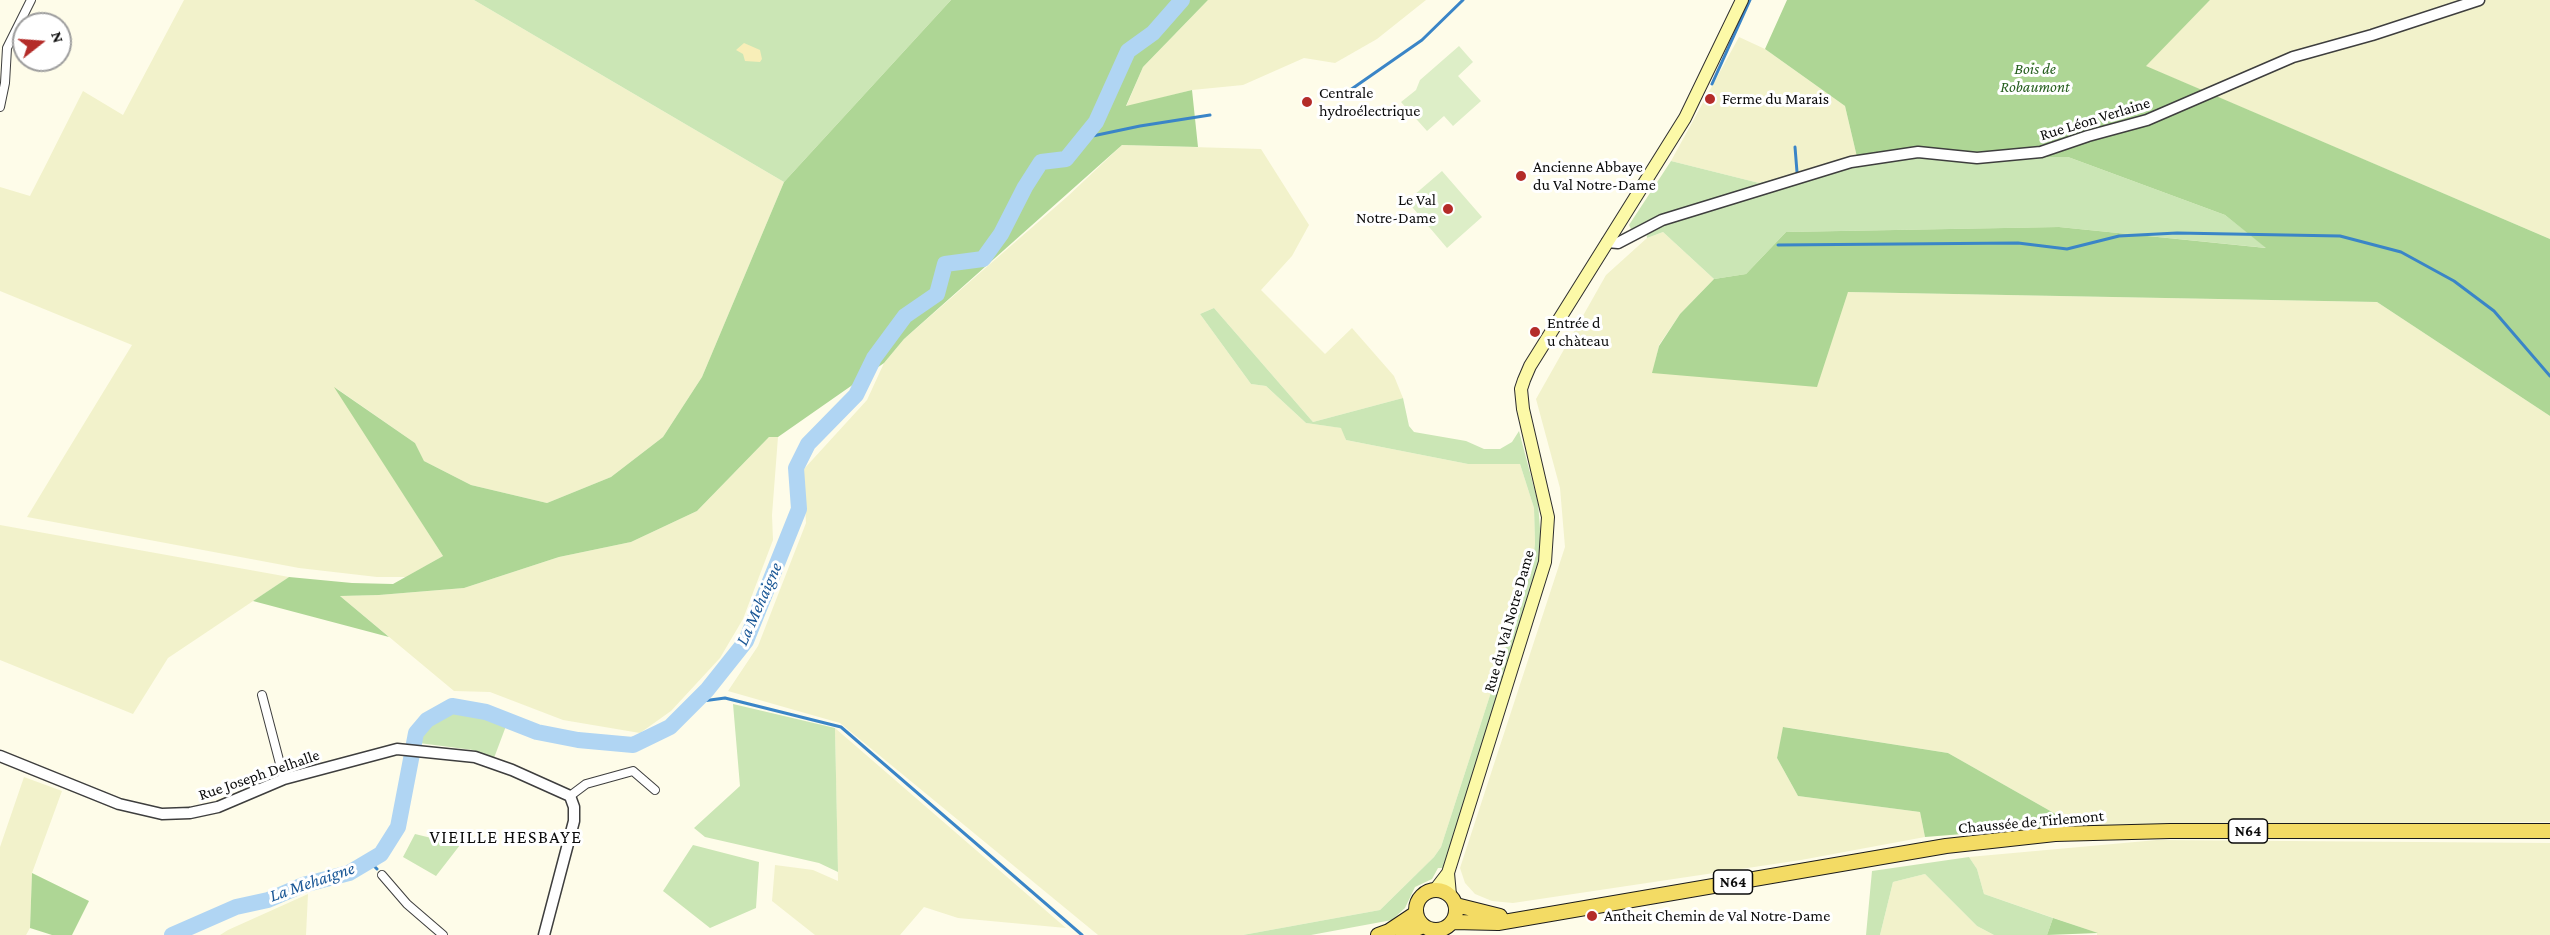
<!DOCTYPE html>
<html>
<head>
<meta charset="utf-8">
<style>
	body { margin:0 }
	#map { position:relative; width:2550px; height:935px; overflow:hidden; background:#fefce9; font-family:"Crimson Pro",serif }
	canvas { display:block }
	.north { position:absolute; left:12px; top:12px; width:60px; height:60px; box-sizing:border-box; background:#fff; border:2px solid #9d9d9d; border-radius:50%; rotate:73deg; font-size:16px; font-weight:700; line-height:24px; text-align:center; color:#0b0b0b }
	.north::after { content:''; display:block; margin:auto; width:21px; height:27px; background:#b42c29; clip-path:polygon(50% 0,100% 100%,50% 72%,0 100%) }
</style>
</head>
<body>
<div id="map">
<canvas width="2550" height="935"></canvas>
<div class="north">N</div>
</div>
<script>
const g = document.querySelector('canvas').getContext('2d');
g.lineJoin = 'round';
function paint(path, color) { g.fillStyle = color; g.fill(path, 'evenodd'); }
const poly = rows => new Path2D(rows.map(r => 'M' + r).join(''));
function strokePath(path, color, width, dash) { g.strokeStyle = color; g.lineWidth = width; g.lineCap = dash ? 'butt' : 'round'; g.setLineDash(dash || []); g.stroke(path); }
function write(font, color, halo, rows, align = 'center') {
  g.font = font + ' "Crimson Pro",serif'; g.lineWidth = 6; g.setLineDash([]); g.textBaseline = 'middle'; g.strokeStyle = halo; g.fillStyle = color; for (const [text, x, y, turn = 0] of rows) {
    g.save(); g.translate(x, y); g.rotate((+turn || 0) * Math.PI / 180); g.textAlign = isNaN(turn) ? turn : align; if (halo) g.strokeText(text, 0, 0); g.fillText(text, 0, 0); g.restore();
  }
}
paint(poly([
	[184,0,474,0,784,182,702,377,663,437,611,477,547,503,471,485,424,461,415,443,336,388,443,556,406,577,377,577,299,568,27,517,132,345,0,291,0,187,30,196,83,91,123,115],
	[1208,0,1426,0,1377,39,1335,63,1304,58,1243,85,1192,90,1126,107,1143,67],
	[2210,0,2550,0,2550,239,2145,66],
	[1739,37,1765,49,1845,106,1857,157,1759,183,1671,161],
	[1122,145,1261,149,1309,225,1292,256,1261,290,1325,354,1352,328,1394,376,1403,398,1313,422,1214,308,1200,314,1251,384,1266,386,1306,423,1342,428,1346,440,1468,464,1520,464,1534,508,1535,543,1533,562,1441,847,1434,857,1380,910,1243,935,1098,935,840,723,728,691,758,646,806,523,803,470,867,400,884,363,904,339,1068,196],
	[1663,232,1714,279,1680,314,1659,345,1653,373,1848,292,2377,302,2550,416,2550,822,2075,825,1948,753,1784,727,1777,758,1798,796,1920,812,1925,837,1801,860,1513,903,1492,901,1475,894,1465,883,1460,868,1565,547,1560,488,1536,399,1606,275,1647,238],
	[769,437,778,437,772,515,773,540,743,619,720,658,671,711,640,733,563,720,490,692,454,691,340,596,379,595,464,588,559,557,631,542,697,511],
	[0,525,289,577,168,658,133,714,0,660],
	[835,728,1066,928,958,918,924,907,900,935,815,935,772,901,775,865,813,870,838,881],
	[24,777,62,791,32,873,30,928,26,935,0,935,0,847],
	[2157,840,2550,843,2550,935,2097,935,2097,933,1984,894,1977,869,1969,857],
	[1925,874,1977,926,1994,935,1880,935,1893,882],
	[308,894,306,935,220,935,228,930]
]), '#f2f2cb');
paint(poly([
	[474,0,951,0,784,182],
	[1857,157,2068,157,2225,215,2267,248,2059,227,1786,232,1746,274,1714,279,1663,232,1647,238,1646,223,1631,229,1629,225,1671,161,1759,183],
	[1214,308,1313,422,1403,398,1409,426,1414,432,1466,441,1484,449,1500,449,1512,442,1519,431,1538,503,1542,554,1444,868,1438,868,1432,879,1415,887,1405,908,1392,920,1311,935,1243,935,1380,910,1434,857,1441,847,1533,562,1535,543,1534,508,1520,464,1468,464,1346,440,1341,428,1306,423,1266,386,1251,384,1200,314],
	[733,704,835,728,838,872,819,863,705,837,694,828,740,786],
	[455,712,488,718,506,726,494,758,473,750,419,743,430,723],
	[415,834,460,845,436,876,403,857],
	[693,845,759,862,756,908,710,928,663,891],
	[1969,857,1977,869,1984,894,2053,918,2047,935,1994,935,1977,926,1925,874,1893,882,1880,935,1866,935,1872,871]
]), '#cbe6b5');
paint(poly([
	[951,0,1208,0,1143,67,1126,106,1192,90,1198,147,1122,145,904,339,884,363,778,437,769,437,697,511,631,542,559,557,464,588,379,595,340,596,389,637,253,601,289,577,352,583,393,584,443,556,334,387,415,443,424,461,471,485,547,503,611,477,663,437,702,377,784,182],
	[1787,0,2210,0,2146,66,2550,239,2550,416,2377,302,1848,292,1817,387,1652,373,1659,346,1680,314,1714,279,1746,274,1786,232,2059,227,2266,248,2225,215,2068,157,1857,157,1845,106,1765,49],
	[1783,727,1948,753,2075,825,1925,837,1920,812,1798,796,1777,758],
	[32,873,89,901,72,935,52,935,30,928],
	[2053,918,2098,933,2047,935]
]), '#aed695');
paint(poly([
	[744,43,760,50,762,59,760,62,745,61,743,54,736,50]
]), '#f8eeb8');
paint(poly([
	[1459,46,1473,62,1458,76,1481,101,1453,126,1444,116,1427,131,1401,102,1416,90,1420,80],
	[1442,171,1482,217,1447,248,1407,201]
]), '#ddeec7');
strokePath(poly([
	[1712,84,1750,0],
	[1343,95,1422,40,1463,0],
	[1083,138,1140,126,1210,115],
	[1795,147,1797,172],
	[1778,245,2018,243,2067,249,2119,236,2177,233,2340,236,2401,252,2454,281,2494,311,2550,376],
	[695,702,725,698,841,727,1082,935],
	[369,861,377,869]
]), '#3a85c7', 3);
strokePath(poly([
	[172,935,236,907,268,900,303,885,349,873,381,854,398,827,416,733,427,720,452,706,486,712,537,732,578,740,633,745,670,727,707,690,746,641,799,509,796,468,808,444,856,395,874,358,905,316,937,294,945,264,983,259,1001,234,1025,187,1041,162,1066,159,1096,122,1128,51,1153,33,1182,0]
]), '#b0d5f3', 16);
const minor = poly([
	[0,107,5,83,7,48,31,0],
	[262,695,284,779],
	[570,796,586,784,633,771,655,790],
	[382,875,407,904,443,935]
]);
const tertiary = poly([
	[1607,242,1618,243,1662,220,1851,162,1918,152,1977,158,2041,152,2088,136,2147,120,2293,57,2372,35,2479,0],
	[0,756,119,804,162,814,190,813,218,807,284,779,397,749,475,757,512,770,570,796,574,807,574,821,544,935],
	[1437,931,1437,935]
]);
const secondary = poly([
	[1448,873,1450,895],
	[1435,890,1448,873,1545,562,1548,517,1523,409,1521,389,1524,380,1530,366,1685,118,1742,0]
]);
const primary = poly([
	'1416 910a20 20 0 1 1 40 0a20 20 0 1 1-40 0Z',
	[1456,905,1500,916],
	[1453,922,1498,923,1946,846,2055,834,2170,831,2550,831],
	[1378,935,1389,931,1416,913],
	[1403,935,1423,926]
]);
strokePath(minor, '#3e3e3e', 10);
strokePath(tertiary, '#3e3e3e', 13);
strokePath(secondary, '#2d2d2d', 14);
strokePath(primary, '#1c1c1c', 16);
strokePath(minor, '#fff', 8);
strokePath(tertiary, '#fff', 10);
strokePath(secondary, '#fcf9a7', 12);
strokePath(primary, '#f3db64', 14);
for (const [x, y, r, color] of [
	[1710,99,6,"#b42c29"],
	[1307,102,6,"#b42c29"],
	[1521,176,6,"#b42c29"],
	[1448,209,6,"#b42c29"],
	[1535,332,6,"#b42c29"],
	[1592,916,6,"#b42c29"]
]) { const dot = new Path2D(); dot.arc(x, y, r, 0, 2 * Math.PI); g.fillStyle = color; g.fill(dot); strokePath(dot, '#fff', 2); }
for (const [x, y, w] of [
	[2248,831,39],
	[1733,882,39]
]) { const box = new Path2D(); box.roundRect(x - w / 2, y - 12, w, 24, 4.5); g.fillStyle = '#fff'; g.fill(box); strokePath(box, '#0b0b0b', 1.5); }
write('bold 15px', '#0b0b0b', null, [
	["N64",2248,831],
	["N64",1733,882]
]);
write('italic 16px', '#275f1f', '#fff', [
	["Bois de",2035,69],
	["Robaumont",2035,87]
]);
write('16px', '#0b0b0b', '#fff', [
	["Centrale",1319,93],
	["hydroélectrique",1319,111],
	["Ferme du Marais",1722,99],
	["Ancienne Abbaye",1533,167],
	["du Val Notre-Dame",1533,185],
	["Le Val",1436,200,"right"],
	["Notre-Dame",1436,218,"right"],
	["Entrée d",1547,323],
	["u chàteau",1547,341],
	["Antheit Chemin de Val Notre-Dame",1604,916]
], 'left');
write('16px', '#0b0b0b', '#fff', [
	["Rue Léon Verlaine",2095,119,-17],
	["Rue du Val Notre Dame",1509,621,-74],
	["Rue Joseph Delhalle",259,775,-19],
	["Chaussée de Tirlemont",2031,822,-5]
]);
write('italic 18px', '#1a5796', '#fff', [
	["La Mehaigne",759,604,-66],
	["La Mehaigne",312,882,-19]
]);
g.letterSpacing = '1.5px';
write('18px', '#0b0b0b', '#fff', [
	["VIEILLE HESBAYE",506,837]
]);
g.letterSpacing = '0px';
</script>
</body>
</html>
